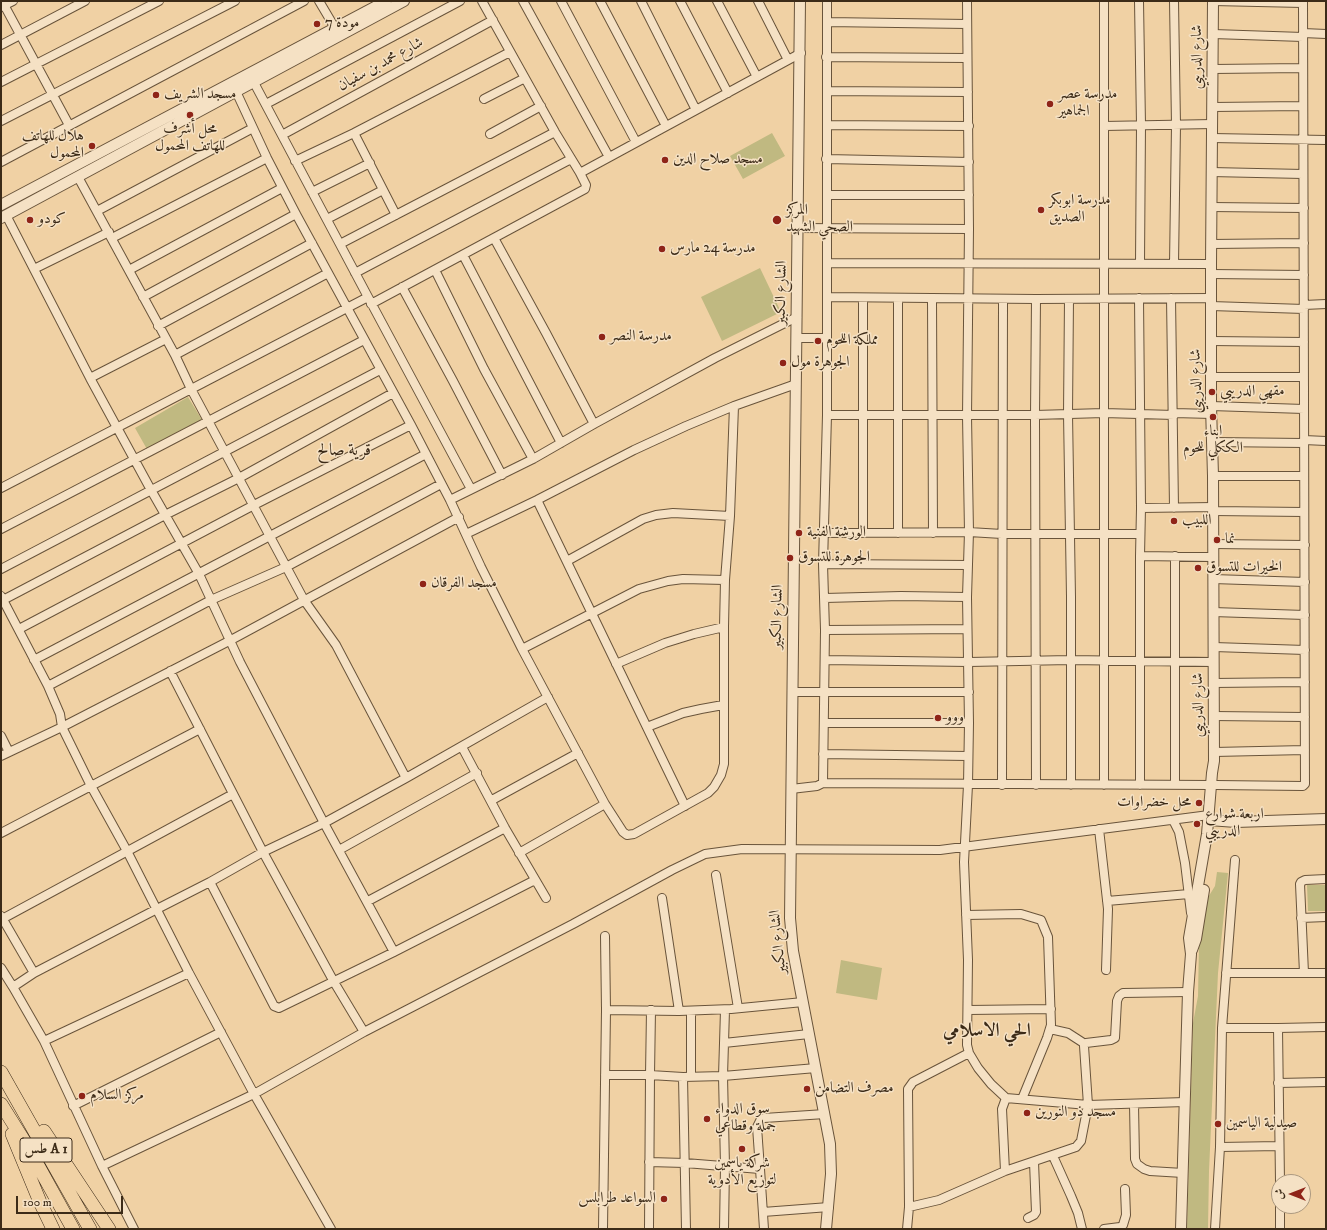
<!DOCTYPE html>
<html>
<head>
<meta charset="utf-8">
<style>
	body { margin:0 }
	#map { position:relative; width:1327px; height:1230px; overflow:hidden; background:#f0d1a4; font-family:"IM FELL DW Pica",Amiri,serif }
	canvas { display:block }
	.frame { position:absolute; inset:0; border:2px solid #3c2b18; pointer-events:none }
	.north { position:absolute; left:1271px; top:1174px; width:40px; height:40px; box-sizing:border-box; background:#f5e1c4; border:1px solid #ab987f; border-radius:50%; rotate:270deg; font-size:11px; font-weight:700; line-height:16px; text-align:center; color:#3c2b18 }
	.north::after { content:''; display:block; margin:auto; width:14px; height:18px; background:#8f2418; clip-path:polygon(50% 0,100% 100%,50% 72%,0 100%) }
	.scale { position:absolute; left:16px; top:1196px; width:107px; height:18px; box-sizing:border-box; border:2px solid #3c2b18; border-top:0; padding-left:5px; font-size:12px; line-height:14px; white-space:nowrap; color:#3c2b18; -webkit-text-stroke:3px #f5e1c4; paint-order:stroke }
</style>
</head>
<body>
<div id="map">
<canvas width="1327" height="1230"></canvas>
<div class="frame"></div>
<div class="north">ش</div>
<div class="scale">100 m</div>
</div>
<script>
const g = document.querySelector('canvas').getContext('2d');
g.lineJoin = 'round';
function paint(path, color) { g.fillStyle = color; g.fill(path, 'evenodd'); }
const poly = rows => new Path2D(rows.map(r => 'M' + r).join(''));
function strokePath(path, color, width, dash) { g.strokeStyle = color; g.lineWidth = width; g.lineCap = dash ? 'butt' : 'round'; g.setLineDash(dash || []); g.stroke(path); }
function write(font, color, halo, rows, align = 'center') {
  g.font = font + ' "IM FELL DW Pica",Amiri,serif'; g.lineWidth = 3; g.setLineDash([]); g.textBaseline = 'middle'; g.strokeStyle = halo; g.fillStyle = color; for (const [text, x, y, turn = 0] of rows) {
    g.save(); g.translate(x, y); g.rotate((+turn || 0) * Math.PI / 180); g.textAlign = isNaN(turn) ? turn : align; if (halo) g.strokeText(text, 0, 0); g.fillText(text, 0, 0); g.restore();
  }
}
paint(poly([
	[772,133,785,156,743,179,730,156],
	[760,268,781,312,722,341,701,297],
	[188,397,202,420,148,451,135,428],
	[1217,872,1228,873,1218,973,1209,1171,1208,1229,1187,1229,1193,1023,1198,996,1199,945,1207,899,1215,886],
	[1307,885,1326,885,1326,911,1308,911],
	[841,960,882,968,877,1000,836,993]
]), '#c0b981');
const minor = poly([
	[2,1,69,125],
	[319,1,335,28],
	[523,1,609,157],
	[561,1,636,142],
	[600,1,666,126],
	[641,1,696,110],
	[680,1,728,93],
	[717,1,757,77],
	[758,1,788,60],
	[827,1,827,415,823,564,825,630,823,783,1211,785],
	[967,1,969,229,967,416,969,532,967,597,969,723,968,785,964,862,968,960,967,1045,969,1053,978,1068,991,1084,1006,1098,1088,1105,1185,1102],
	[1104,1,1104,785],
	[1139,1,1141,125,1140,263],
	[1174,1,1176,125,1174,264],
	[1213,1,1303,3],
	[1,7,13,1],
	[827,22,967,24],
	[1303,33,1326,34],
	[1213,34,1303,37],
	[1,45,85,1],
	[826,57,967,58],
	[1213,69,1303,68],
	[251,77,368,297,471,489],
	[1,82,159,1],
	[234,87,267,158,296,214,411,425,450,500,481,567,522,649,605,804,623,832,627,835,634,834,708,793,714,787,721,775,724,764,724,627,725,580,730,516,734,406],
	[827,91,968,92],
	[484,99,525,78],
	[266,104,460,1],
	[1213,107,1303,106],
	[1,121,235,1],
	[827,125,969,126],
	[1104,126,1213,124],
	[354,133,396,215],
	[490,134,541,106],
	[282,135,493,20],
	[1212,138,1326,140],
	[826,159,969,162],
	[295,161,354,133,510,52],
	[1,162,304,1],
	[1211,172,1303,174],
	[580,173,801,53],
	[78,177,175,355,191,389,304,600,336,645,406,778],
	[312,192,370,163],
	[827,195,969,195],
	[1211,207,1304,208],
	[97,211,253,128],
	[6,215,90,378,151,490,199,574,240,662,324,823,394,952],
	[327,219,383,190],
	[798,228,969,229],
	[112,238,267,158],
	[494,238,546,333,594,424],
	[340,244,555,132],
	[1211,244,1304,243],
	[463,255,561,443],
	[827,263,1211,264],
	[34,269,109,232],
	[129,270,282,188],
	[435,270,484,369,533,459],
	[355,273,571,159],
	[1211,274,1304,275],
	[402,287,453,381,502,475],
	[143,297,296,214],
	[827,297,1036,299,1211,298],
	[898,298,898,533],
	[932,298,933,533],
	[1139,298,1141,508,1140,556,1140,785],
	[1171,298,1174,508],
	[863,299,863,533],
	[1036,299,1035,415,1036,785],
	[1069,299,1068,414,1071,597,1071,785],
	[371,304,585,189,586,185,580,173,555,132,482,1],
	[1304,305,1326,304],
	[1211,306,1304,309],
	[158,326,312,243],
	[797,338,827,338],
	[1211,341,1304,342],
	[175,355,328,273],
	[1211,377,1304,377],
	[90,378,166,339],
	[1211,406,1304,409],
	[1174,413,1212,414],
	[827,415,1035,415,1104,413,1174,415],
	[1304,440,1326,441],
	[1213,442,1304,443],
	[1213,476,1304,476],
	[1,488,368,297],
	[450,500,533,459,594,424,715,358,797,317],
	[537,500,685,806],
	[1141,508,1214,507],
	[1213,511,1304,512],
	[1,529,364,340],
	[824,533,969,532,1002,534,1140,534],
	[466,534,537,500,634,450,686,426,734,406,796,384],
	[1213,544,1305,545],
	[1140,556,1213,557],
	[1175,556,1175,785],
	[567,561,643,519,656,515,673,513,730,516],
	[823,564,968,565],
	[1,569,380,370],
	[1213,579,1305,582],
	[1,596,48,686,60,714,62,727,91,786,127,851,189,973,254,1094,331,1229],
	[825,598,901,596,967,597],
	[3,600,165,515,239,478,393,393],
	[1213,612,1305,615],
	[19,629,254,505,411,425],
	[825,630,967,629],
	[1214,647,1305,650],
	[522,649,639,589,668,581,683,579,725,580],
	[34,660,426,454],
	[825,660,969,662,1070,660,1213,662],
	[616,664,665,643,694,634,724,627],
	[170,671,263,852,334,982,364,1032],
	[1213,683,1305,682],
	[48,686,211,600,286,567,441,484],
	[793,692,969,692],
	[1213,716,1305,717],
	[824,723,969,723],
	[647,727,683,713,701,709,723,705],
	[1,736,9,752],
	[462,747,505,828,546,898],
	[1214,752,1305,750],
	[823,754,968,756],
	[1,756,62,727,231,640,459,517],
	[1002,785,1003,299],
	[1216,785,1303,786,1305,784,1303,1],
	[791,789,817,786,823,783],
	[492,800,578,753],
	[1173,820,1179,832,1185,863,1191,913],
	[1099,829,1108,909,1106,970],
	[1,833,200,729],
	[339,850,477,773],
	[519,853,605,804],
	[716,875,738,1008],
	[210,882,274,1006,279,1008,394,952,535,880],
	[662,898,679,1011],
	[368,901,505,828],
	[1107,901,1189,894],
	[966,915,1021,914,1041,920,1048,937,1051,1025,1047,1038,1022,1099],
	[1,916,34,973],
	[1301,918,1326,917],
	[2,919,233,794],
	[1,968,13,987,44,1041,102,1166,134,1229],
	[1226,973,1326,973],
	[1304,973,1300,884,1301,882,1305,880,1326,879],
	[13,987,34,973,157,909,210,882,263,852,324,823,406,778,548,697],
	[606,1010,679,1011,731,1009,803,1002],
	[725,1010,723,1076,816,1068],
	[968,1010,1051,1009],
	[691,1011,691,1077],
	[1222,1028,1278,1028,1326,1027],
	[1278,1028,1280,1182],
	[1050,1029,1068,1033,1085,1044],
	[44,1041,189,973],
	[724,1043,809,1034],
	[605,1075,650,1075,651,1010],
	[683,1077,686,1229],
	[1278,1083,1326,1082],
	[1134,1104,1135,1159,1137,1164,1144,1169,1150,1171,1183,1173],
	[73,1106,221,1032],
	[1220,1147,1279,1146],
	[1053,1156,1071,1196,1078,1213,1082,1229],
	[649,1162,685,1163,760,1169,764,1229],
	[102,1166,254,1094,364,1032,573,924,672,870,705,854,742,849,940,850,1209,815],
	[760,1169,757,1127,761,1119,764,1118,825,1114],
	[1005,1171,1002,1109,1006,1098],
	[1280,1206,1280,1229],
	[909,1207,939,1200,1005,1171,1076,1147,1081,1141,1088,1105,1084,1046,1086,1043,1111,1040,1115,1038,1117,1001,1119,996,1123,993,1188,992],
	[763,1212,829,1207],
	[1028,1218,1034,1215,1036,1212,1034,1162],
	[603,1229,606,1010,605,936],
	[649,1229,650,1075,683,1077,723,1076,725,1166,724,1229],
	[907,1229,909,1207,908,1089,913,1082,969,1053],
	[1104,1229,1120,1227,1123,1225,1126,1215,1125,1189],
	[1215,1229,1220,1147,1222,1028,1235,860]
]);
const tertiary = poly([
	[800,1,790,918,793,951,830,1144,831,1174,826,1229],
	[1,205,386,1],
	[1,218,404,1],
	[1209,820,1236,822,1326,819],
	[1192,950,1196,939,1204,890],
	[1181,1229,1188,992,1191,954,1189,938,1207,834,1212,773,1214,761,1213,476,1211,406,1211,264,1213,1]
]);
const trunk = poly([
	[1,1072,90,1229],
	[1,1104,26,1144,73,1229],
	[44,1131,109,1229],
	[12,1134,40,1202,53,1229]
]);
strokePath(minor, '#69543b', 10);
strokePath(tertiary, '#69543b', 12);
strokePath(trunk, '#3c2b18', 14);
strokePath(minor, '#f5e1c4', 8);
strokePath(tertiary, '#f5e1c4', 10);
strokePath(trunk, '#f0d1a4', 13);
for (const [x, y, r, color] of [
	[317,24,4,"#8f2418"],
	[156,95,4,"#8f2418"],
	[1050,104,4,"#8f2418"],
	[190,115,4,"#8f2418"],
	[92,146,4,"#8f2418"],
	[665,160,4,"#8f2418"],
	[1041,210,4,"#8f2418"],
	[30,220,4,"#8f2418"],
	[777,220,5,"#8f2418"],
	[662,249,4,"#8f2418"],
	[602,337,4,"#8f2418"],
	[818,341,4,"#8f2418"],
	[783,363,4,"#8f2418"],
	[1212,392,4,"#8f2418"],
	[1213,417,4,"#8f2418"],
	[1174,521,4,"#8f2418"],
	[799,533,4,"#8f2418"],
	[1217,540,4,"#8f2418"],
	[790,558,4,"#8f2418"],
	[1198,568,4,"#8f2418"],
	[423,584,4,"#8f2418"],
	[938,718,4,"#8f2418"],
	[1199,803,4,"#8f2418"],
	[1197,824,4,"#8f2418"],
	[807,1089,4,"#8f2418"],
	[82,1096,4,"#8f2418"],
	[1027,1113,4,"#8f2418"],
	[707,1119,4,"#8f2418"],
	[1218,1124,4,"#8f2418"],
	[742,1149,4,"#8f2418"],
	[664,1199,4,"#8f2418"]
]) { const dot = new Path2D(); dot.arc(x, y, r, 0, 2 * Math.PI); g.fillStyle = color; g.fill(dot); strokePath(dot, '#f5e1c4', 1.5); }
for (const [x, y, w] of [
	[46,1150,52]
]) { const box = new Path2D(); box.roundRect(x - w / 2, y - 12, w, 24, 3); g.fillStyle = '#f5e1c4'; g.fill(box); strokePath(box, '#3c2b18', 1); }
write('bold 14px', '#3c2b18', null, [
	["طس A 1",46,1150]
]);
write('15px', '#3c2b18', '#f5e1c4', [
	["مودة 7",325,24],
	["مسجد الشريف",164,95],
	["مدرسة عصر",1058,95],
	["الجماهير",1058,112],
	["محل أشرف",190,130,"center"],
	["للهاتف المحمول",190,147,"center"],
	["هلال للهاتف",84,137,"right"],
	["المحمول",84,154,"right"],
	["مسجد صلاح الدين",673,160],
	["مدرسة ابوبكر",1049,201],
	["الصديق",1049,218],
	["المركز",786,211],
	["الصحي الشهيد",786,228],
	["كودو",38,220],
	["مدرسة 24 مارس",670,249],
	["مدرسة النصر",610,337],
	["مملكة اللحوم",826,341],
	["الجوهرة مول",791,363],
	["مقهي الدريبي",1220,392],
	["ابناء",1213,432,"center"],
	["الككلي للحوم",1213,449,"center"],
	["اللبيب",1182,521],
	["الورشة الفنية",807,533],
	["نما",1225,540],
	["الجوهرة للتسوق",798,558],
	["الخيرات للتسوق",1206,568],
	["مسجد الفرقان",431,584],
	["ووو",946,718],
	["محل خضراوات",1191,803,"right"],
	["اربعة شوارع",1205,815],
	["الدريبي",1205,832],
	["مصرف التضامن",815,1089],
	["مركز السلام",90,1096],
	["سوق الدواء",715,1110],
	["جملة وقطاعي",715,1127],
	["مسجد ذو النورين",1035,1113],
	["صيدلية الياسمين",1226,1124],
	["شركة ياسمين",742,1164,"center"],
	["لتوزيع الأدوية",742,1181,"center"],
	["السواعد طرابلس",656,1199,"right"]
], 'left');
write('15px', '#3c2b18', '#f5e1c4', [
	["شارع الدريبي",1198,57,-90],
	["شارع محمد بن سفيان",381,65,-29],
	["الشارع الكبير",782,293,-89],
	["شارع الدريبي",1197,381,-91],
	["الشارع الكبير",778,617,-89],
	["شارع الدريبي",1199,705,-90],
	["الشارع الكبير",779,942,-96]
]);
write('17px', '#3c2b18', '#f5e1c4', [
	["قرية صالح",344,451]
]);
write('bold 19px', '#3c2b18', '#f5e1c4', [
	["الحي الاسلامي",987,1032]
]);
</script>
</body>
</html>
